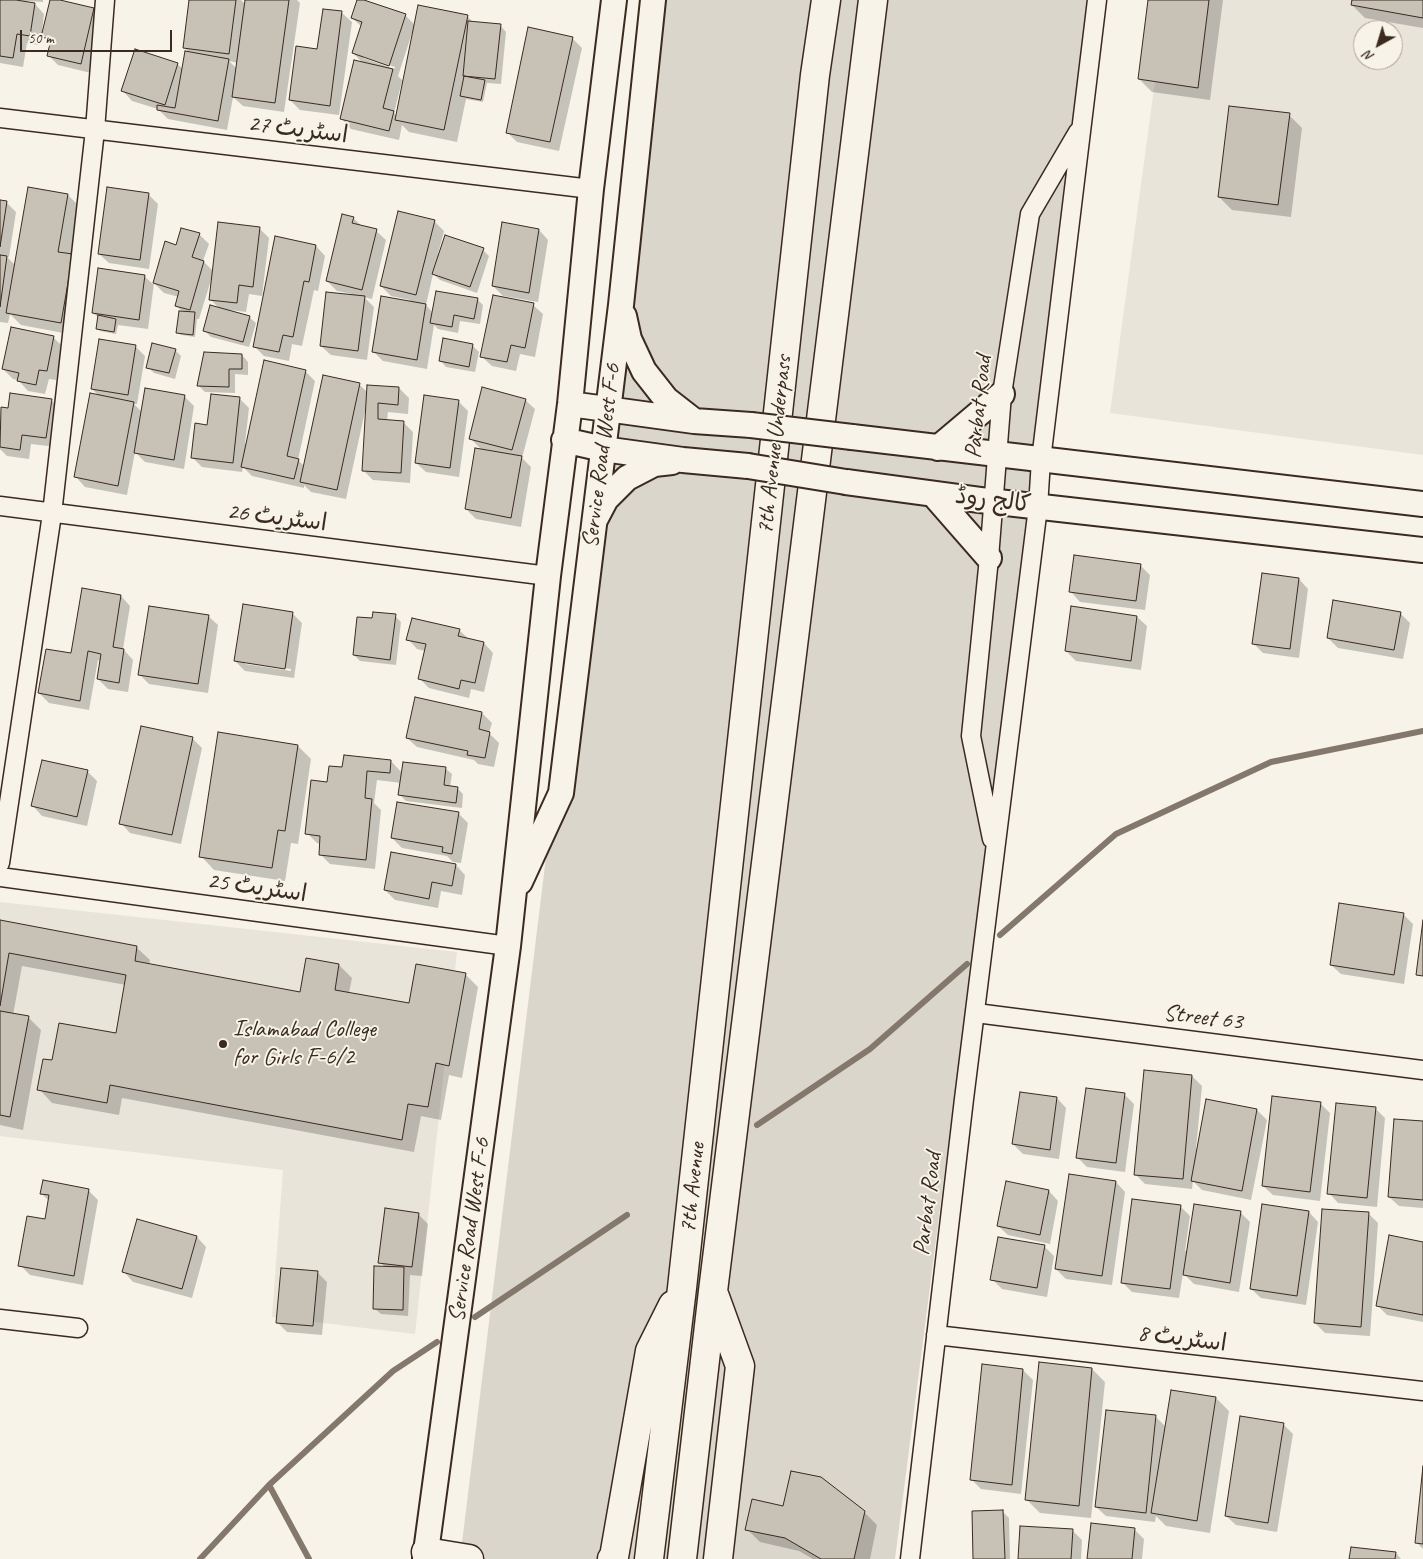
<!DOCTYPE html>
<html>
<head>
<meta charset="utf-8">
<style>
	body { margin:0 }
	#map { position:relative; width:1423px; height:1559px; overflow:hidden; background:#f7f3e8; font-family:Caveat,sans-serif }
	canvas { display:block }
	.north { position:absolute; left:1353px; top:20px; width:50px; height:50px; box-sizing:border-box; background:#f7f3e8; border:1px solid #aca397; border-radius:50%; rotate:219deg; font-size:14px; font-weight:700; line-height:20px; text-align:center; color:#3b2a1e }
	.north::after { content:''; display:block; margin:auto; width:18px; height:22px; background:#3b2a1e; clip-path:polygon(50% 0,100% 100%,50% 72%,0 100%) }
	.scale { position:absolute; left:20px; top:30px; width:152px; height:22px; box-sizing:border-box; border:2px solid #3b2a1e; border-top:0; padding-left:6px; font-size:15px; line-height:18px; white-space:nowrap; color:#3b2a1e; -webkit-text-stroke:4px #f7f3e8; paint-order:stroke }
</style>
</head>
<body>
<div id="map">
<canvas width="1423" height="1559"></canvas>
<div class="north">N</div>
<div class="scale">50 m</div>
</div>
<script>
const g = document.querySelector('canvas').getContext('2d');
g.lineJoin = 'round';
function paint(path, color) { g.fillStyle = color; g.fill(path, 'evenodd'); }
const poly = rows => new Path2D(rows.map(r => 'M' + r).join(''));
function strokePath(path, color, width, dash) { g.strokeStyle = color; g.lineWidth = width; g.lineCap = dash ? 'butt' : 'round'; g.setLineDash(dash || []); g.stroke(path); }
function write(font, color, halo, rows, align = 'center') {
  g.font = font + ' Caveat,"Playpen Sans Arabic",sans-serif'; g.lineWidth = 4; g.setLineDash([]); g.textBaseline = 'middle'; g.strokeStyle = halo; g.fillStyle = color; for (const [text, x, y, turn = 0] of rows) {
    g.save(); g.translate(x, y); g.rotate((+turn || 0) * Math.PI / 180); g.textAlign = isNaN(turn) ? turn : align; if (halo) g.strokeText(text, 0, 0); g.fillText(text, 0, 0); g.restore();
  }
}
paint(poly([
	[1166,0,1423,0,1423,455,1110,413],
	[1363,30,1393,30,1393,60,1363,60],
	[0,902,457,952,415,1334,272,1317,283,1170,0,1136]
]), '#e9e4d9');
paint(poly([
	[651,0,1095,0,895,1559,460,1559]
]), '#dbd6cb');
paint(poly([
	[0,0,43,0,43,2,26,1,26,3,35,4,44,14,42,31,44,31,51,0,94,9,103,19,91,73,58,65,48,55,51,45,41,35,39,45,27,43,23,67,0,63],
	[190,0,241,0,246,5,247,0,297,0,300,3,284,112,243,106,233,97,227,130,168,119,158,109,132,101,123,91,177,64,183,69,190,54,184,47],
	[229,61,238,63,237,69],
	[358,0,405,15,415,25,467,16,474,23,500,25,506,32,501,84,487,83,483,102,466,99,457,142,409,132,402,125,399,140,351,129,342,119,364,64,353,53,362,27,352,18],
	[412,33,414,34,397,116,394,113,402,81,404,82,398,76],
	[363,56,395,67,394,69,363,58],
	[1150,0,1223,0,1210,100,1152,92,1139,79],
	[1353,0,1423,0,1423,28,1365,18,1352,5],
	[324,10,342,13,352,22,339,115,300,110,290,100,318,50],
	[572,38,582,48,559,151,517,142,507,132],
	[1289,115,1302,128,1291,217,1232,210,1219,197],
	[148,194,158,204,149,269,109,263,99,254],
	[68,195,81,208,74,335,21,325,10,314,8,323,0,322,0,201,6,202,16,212,9,257,6,256,16,266],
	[353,218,363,227,376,231,386,240,372,299,364,297,374,307,367,360,331,355,321,346,352,296,352,294,337,291,327,281],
	[434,221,444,231,438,254,483,250,489,256,477,293,440,280,433,274,426,305,433,313,477,299,483,305,480,324,460,321,458,333,438,329,434,325,427,369,383,361,374,352,410,300,391,296,381,286],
	[260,229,269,238,262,296,249,294,246,312,230,310,230,312,249,317,256,323,249,347,211,337,205,331,220,309,210,299,212,281,211,280,199,319,197,319,195,337,181,335,178,333,183,312,176,306,179,297,164,293,154,283,148,329,118,325,116,334,100,331,97,328,99,318,93,313,144,276,154,285,166,243,177,246,199,234,209,244,203,261,213,271],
	[539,230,548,240,538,302,503,296,493,286],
	[316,246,325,256,318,291,314,290,302,346,292,344,289,361,264,356,254,346],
	[533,305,543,314,535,357,520,354,516,371,492,366,482,357],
	[54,338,63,347,56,380,49,379,45,394,28,391,18,380,13,379,3,369],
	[135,346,145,356,137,404,134,404,142,412,184,396,194,406,184,469,145,462,135,452,127,495,85,487,76,477,100,397,92,389],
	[473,346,479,352,475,372,446,367,440,360],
	[175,350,181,356,175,379,154,373,148,367],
	[242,355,248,362,248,375,235,374,235,393,205,392,199,386],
	[305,371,315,381,298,460,305,467,359,384,368,393,399,388,409,398,408,414,388,412,387,421,403,422,413,432,410,483,373,480,363,470,367,411,365,411,346,499,311,492,304,485,304,488,252,476,243,467,242,472,202,467,192,457,208,426,240,399,249,408,245,443,247,444],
	[51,400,61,409,56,447,31,444,29,459,7,456,0,449,2,409,9,409],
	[525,400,535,409,522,458,531,467,521,527,476,519,466,509,483,451,471,439],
	[458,401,468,411,459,477,426,472,416,463],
	[1140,565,1150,575,1145,610,1080,602,1071,592],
	[1299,579,1308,589,1299,658,1263,653,1253,643],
	[121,596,130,606,123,649,133,660,128,692,108,689,98,679,101,661,98,660,89,710,49,703,39,693],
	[292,613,302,623,294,678,245,671,235,661],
	[245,662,291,669,291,671,245,664],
	[1400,613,1410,623,1403,659,1338,648,1328,638],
	[208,616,218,625,208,693,149,684,140,675],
	[395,616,401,622,396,665,360,661,354,655,373,620],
	[1137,617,1147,626,1141,670,1076,661,1066,651],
	[459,630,470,640,484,643,493,653,484,692,471,689,469,698,429,688,419,678,425,651,417,649,408,639],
	[482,713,492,723,489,733,499,743,494,767,478,764,474,760,417,747,407,738],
	[192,738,202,748,181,844,130,833,121,823],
	[298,746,311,759,298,844,291,843,285,881,214,870,201,856],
	[391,761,402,773,445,768,452,774,450,787,457,788,463,794,462,808,406,801,400,795,401,783,377,780,374,803,381,810,375,869,330,864,320,854,321,844,317,843,307,833,329,783,343,769],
	[87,771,97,781,87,826,42,816,33,806],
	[458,813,468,823,461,863,453,862,447,856,402,848,392,838],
	[392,853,456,865,465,875,462,895,441,891,438,908,395,900,385,890],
	[1403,914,1413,924,1404,984,1341,974,1331,965],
	[0,922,136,947,150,960,149,965,301,993,339,965,352,978,349,993,410,1005,465,974,478,987,462,1078,449,1075,441,1120,421,1116,414,1152,122,1098,119,1115,52,1103,39,1089,53,1062,117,1034,126,985,22,966,13,1015,28,1017,41,1030,23,1130,0,1125],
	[1192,1076,1202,1086,1196,1149,1198,1150,1207,1100,1257,1110,1267,1120,1251,1200,1202,1190,1193,1181,1192,1189,1145,1184,1135,1174],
	[1124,1094,1134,1104,1125,1172,1087,1167,1078,1158],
	[1057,1098,1066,1108,1059,1159,1023,1154,1013,1144],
	[1320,1103,1330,1113,1320,1201,1273,1195,1263,1186],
	[1375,1108,1385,1118,1377,1207,1338,1203,1329,1193],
	[1423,1122,1423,1208,1399,1206,1389,1197],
	[1116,1182,1125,1192,1112,1285,1066,1279,1056,1269],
	[88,1190,98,1200,83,1285,30,1275,20,1265,46,1220,49,1201,41,1193],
	[1049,1191,1058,1201,1050,1244,1008,1235,998,1226],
	[1180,1206,1190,1216,1185,1251,1188,1251,1240,1212,1250,1222,1239,1292,1194,1284,1183,1273,1179,1298,1132,1292,1123,1283],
	[1309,1212,1318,1222,1306,1305,1261,1298,1251,1289],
	[1368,1213,1378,1223,1370,1336,1325,1333,1315,1323],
	[418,1214,428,1224,422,1276,410,1275,408,1316,381,1314,374,1308,385,1267,380,1262],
	[197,1237,206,1247,192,1298,133,1282,124,1272],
	[1423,1243,1423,1322,1387,1315,1377,1305],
	[1044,1246,1054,1256,1047,1297,1002,1289,992,1279],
	[317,1272,327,1282,322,1335,287,1332,277,1322],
	[983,1366,1023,1370,1033,1380,1021,1494,981,1489,971,1479],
	[1092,1369,1105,1382,1091,1518,1040,1513,1027,1500],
	[1216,1398,1229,1411,1210,1533,1166,1526,1156,1516,1155,1522,1106,1516,1096,1507,1107,1411,1156,1417,1166,1427],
	[1283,1424,1293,1434,1277,1532,1236,1525,1226,1516],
	[1423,1479,1423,1549,1417,1543],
	[784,1507,864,1512,877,1525,870,1559,813,1559,799,1551,760,1542,747,1529],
	[1002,1511,1009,1518,1010,1559,975,1559],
	[1135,1530,1144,1539,1142,1559,1088,1559],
	[1073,1531,1082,1540,1081,1559,1019,1559],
	[1396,1553,1401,1559,1351,1559]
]), '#0003');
strokePath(poly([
	[1000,935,1116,834,1271,762,1423,731],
	[757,1125,870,1049,967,964],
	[475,1317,627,1215],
	[200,1559,269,1485],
	[309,1559,269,1485,393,1371,437,1342]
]), '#84786c', 6);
const building = poly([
	[0,0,16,0,35,3,30,36,17,34,13,58,0,56,0,0],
	[50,0,60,0,94,8,81,64,47,56,51,39,41,37,50,0],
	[189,0,236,0,229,54,183,48,189,0],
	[245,0,289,0,275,103,232,97,245,0],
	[357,0,364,0,406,14,389,66,352,53,362,22,351,18,357,0],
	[1148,0,1209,0,1198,88,1138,79,1148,0],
	[1352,0,1423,0,1423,18,1351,5,1352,0],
	[418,5,468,15,444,130,395,120,418,5],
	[323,9,342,11,330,106,289,100,296,46,317,49,323,9],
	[468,21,501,24,495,79,463,76,468,21],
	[528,27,573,37,550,142,506,133,528,27],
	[135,49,178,63,165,105,121,91,135,49],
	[185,51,229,59,218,121,157,110,157,105,175,108,185,51],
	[354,60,393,69,383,108,394,111,389,131,340,119,354,60],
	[464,76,485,80,481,100,460,96,464,76],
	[1229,106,1290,113,1278,205,1218,197,1229,106],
	[28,187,68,194,58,252,73,254,61,323,6,313,28,187],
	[107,187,149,193,140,260,98,254,107,187],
	[0,200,7,201,0,247,0,200],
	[398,211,435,220,416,295,380,286,398,211],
	[342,214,354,217,352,223,377,229,362,290,326,281,342,214],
	[218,222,260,227,253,287,239,285,237,303,209,300,218,222],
	[502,222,539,229,529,293,492,286,502,222],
	[181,228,200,233,192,257,204,261,190,310,175,306,179,291,153,283,165,241,176,245,181,228],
	[445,235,484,248,470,287,432,274,445,235],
	[275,236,316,245,309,282,304,281,293,337,283,335,279,352,253,347,275,236],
	[0,255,7,256,0,307,0,255],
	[98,268,145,275,139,320,92,313,98,268],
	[436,291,478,298,474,319,454,315,452,327,430,323,436,291],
	[326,292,365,296,358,351,320,346,326,292],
	[493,295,534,303,525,348,511,345,507,362,480,357,493,295],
	[381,296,426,304,417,360,372,352,381,296],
	[210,305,250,316,243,342,203,331,210,305],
	[179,311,195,312,193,335,176,333,179,311],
	[98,315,116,319,114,332,96,329,98,315],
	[11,327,54,336,47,371,39,370,36,385,17,381,19,373,2,369,11,327],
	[443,338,473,344,469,367,439,361,443,338],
	[99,339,136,345,128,395,91,389,99,339],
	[152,343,176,349,169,373,146,368,152,343],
	[204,352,242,354,242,369,229,369,229,387,197,386,204,352],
	[264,360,306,370,287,456,299,459,294,479,241,467,264,360],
	[323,375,360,383,337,490,300,482,323,375],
	[367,385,399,387,398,405,378,403,378,419,404,421,401,473,362,471,367,385],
	[482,387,526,399,512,450,469,439,482,387],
	[145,388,185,395,174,460,134,453,145,388],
	[10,393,52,399,46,438,22,435,20,450,0,447,1,407,8,408,10,393],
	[90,393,134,402,118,486,74,477,90,393],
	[211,394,240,397,233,463,191,458,195,423,207,425,211,394],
	[424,395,459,400,450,468,415,463,424,395],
	[475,448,522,456,511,518,465,509,475,448],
	[1074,555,1141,564,1136,601,1069,592,1074,555],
	[1262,573,1299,578,1290,649,1252,644,1262,573],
	[82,588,121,595,113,647,124,649,119,683,97,679,101,654,88,651,80,701,38,693,46,649,71,653,82,588],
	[1333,600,1401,612,1394,650,1327,638,1333,600],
	[243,604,293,612,285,669,234,661,243,604],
	[149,606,209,615,198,684,138,675,149,606],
	[1071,606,1137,616,1131,661,1065,651,1071,606],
	[373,612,396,614,390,660,353,655,357,617,372,618,373,612],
	[412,618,460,629,458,636,484,642,475,683,461,680,459,689,418,679,426,644,406,640,412,618],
	[415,697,482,712,479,729,490,732,485,758,467,755,468,751,406,738,415,697],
	[141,726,193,737,172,835,119,824,141,726],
	[218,732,298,745,285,831,278,830,272,868,199,857,218,732],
	[344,755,391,760,390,773,367,771,365,798,372,799,366,860,319,855,320,836,305,834,311,780,327,782,329,766,342,767,344,755],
	[42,760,88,770,77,817,31,806,42,760],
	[403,762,446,767,444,785,458,787,456,803,398,795,403,762],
	[397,802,459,812,452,854,442,852,443,847,391,838,397,802],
	[391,852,456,864,452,886,432,882,429,899,384,890,391,852],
	[1339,903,1404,913,1394,975,1330,965,1339,903],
	[0,920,137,946,135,961,300,992,306,958,339,964,335,990,409,1003,416,964,466,973,449,1066,436,1063,428,1107,408,1104,402,1140,110,1085,107,1103,37,1090,43,1059,52,1060,59,1023,116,1033,126,975,9,953,0,1006,0,920],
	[1423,920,1423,976,1416,975,1423,920],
	[0,1011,29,1016,10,1117,0,1115,0,1011],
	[1144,1070,1192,1075,1183,1179,1134,1175,1144,1070],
	[1086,1088,1125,1093,1116,1163,1076,1158,1086,1088],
	[1020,1092,1057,1097,1050,1150,1012,1144,1020,1092],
	[1272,1096,1321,1102,1310,1192,1262,1186,1272,1096],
	[1206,1099,1257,1109,1242,1191,1191,1181,1206,1099],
	[1336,1103,1376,1107,1367,1198,1327,1194,1336,1103],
	[1394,1119,1423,1121,1423,1200,1388,1197,1394,1119],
	[1069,1174,1116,1181,1102,1276,1055,1269,1069,1174],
	[43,1180,89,1189,74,1276,18,1266,27,1216,45,1219,49,1195,40,1194,43,1180],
	[1006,1181,1049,1190,1040,1235,997,1226,1006,1181],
	[1132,1199,1181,1205,1170,1289,1121,1283,1132,1199],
	[1194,1204,1241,1211,1230,1283,1183,1275,1194,1204],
	[1262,1204,1309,1211,1297,1296,1250,1289,1262,1204],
	[385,1208,419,1213,412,1267,378,1263,385,1208],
	[1322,1209,1369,1212,1361,1327,1314,1323,1322,1209],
	[137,1219,197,1236,182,1289,122,1272,137,1219],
	[1389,1235,1423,1242,1423,1315,1376,1306,1389,1235],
	[998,1237,1045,1245,1037,1288,990,1280,998,1237],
	[374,1266,404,1267,403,1310,373,1309,374,1266],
	[281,1268,318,1271,313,1326,276,1323,281,1268],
	[1039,1362,1092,1368,1079,1506,1025,1500,1039,1362],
	[982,1364,1023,1369,1012,1485,970,1480,982,1364],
	[1171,1390,1216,1397,1197,1521,1151,1513,1171,1390],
	[1106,1410,1156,1415,1146,1513,1095,1507,1106,1410],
	[1240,1416,1284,1423,1268,1523,1225,1516,1240,1416],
	[1423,1466,1423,1544,1415,1543,1423,1466],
	[791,1471,821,1477,865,1511,854,1559,821,1559,785,1538,745,1530,752,1499,783,1506,791,1471],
	[1003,1510,1005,1559,973,1559,972,1511,1003,1510],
	[1091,1523,1135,1528,1132,1559,1087,1559,1091,1523],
	[1020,1526,1073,1529,1071,1559,1018,1559,1020,1526],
	[1351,1547,1396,1552,1395,1559,1349,1559,1351,1547]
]);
paint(building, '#c8c1b6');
strokePath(building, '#3b2a1e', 1);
const street = poly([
	[0,118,591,189],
	[0,506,548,576],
	[992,839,971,736,989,558,1002,394,1030,214,1078,132],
	[0,863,52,514,95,130,105,0],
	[0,877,508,946],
	[976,1013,1423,1070],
	[0,1319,78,1328],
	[936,1335,1423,1391],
	[910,1559,964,1099,1038,507,1041,460,1097,0]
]);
const secondary = poly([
	[624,316,629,339,644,371,666,399,693,420],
	[570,404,694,421,751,425],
	[852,437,1423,504],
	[564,440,603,449,683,460,748,466],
	[938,448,1002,394],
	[846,482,980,500,1423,550],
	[933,494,989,558],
	[596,518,606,499,627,478,654,464,672,462],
	[520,882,561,793,621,305,653,0],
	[425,1559,508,946,548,576,570,404,591,189,614,0]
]);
const primary = poly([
	[715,1297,740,1366,718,1559],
	[426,1552,469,1559],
	[612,1559,614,1557,650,1351,673,1305],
	[649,1559,682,1288,815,75,826,0],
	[682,1559,713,1291,873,0]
]);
strokePath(street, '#3b2a1e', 21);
strokePath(secondary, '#3b2a1e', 28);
strokePath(primary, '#3b2a1e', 31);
strokePath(street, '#f7f3e8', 18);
strokePath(secondary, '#f7f3e8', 24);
strokePath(primary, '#f7f3e8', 28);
const secondaryBridge = poly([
	[751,425,852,437],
	[748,466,846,482]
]);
strokePath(secondaryBridge, '#3b2a1e', 28, []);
strokePath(secondaryBridge, '#f7f3e8', 24);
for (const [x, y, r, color] of [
	[223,1044,5,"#3b2a1e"]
]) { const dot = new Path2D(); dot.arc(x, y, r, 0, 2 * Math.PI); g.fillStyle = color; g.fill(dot); strokePath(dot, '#f7f3e8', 2); }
write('24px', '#3b2a1e', '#f7f3e8', [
	["اسٹریٹ 27",298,130,7],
	["Parbat Road",979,407,-84],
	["7th Avenue Underpass",775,445,-84],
	["Service Road West F-6",602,456,-83],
	["کالج روڈ",993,501,7],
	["اسٹریٹ 26",277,518,7],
	["اسٹریٹ 25",257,888,8],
	["Street 63",1203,1018,7],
	["7th Avenue",693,1188,-84],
	["Parbat Road",928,1204,-83],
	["Service Road West F-6",470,1230,-82],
	["اسٹریٹ 8",1182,1339,7]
]);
write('24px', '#3b2a1e', '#f7f3e8', [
	["Islamabad College",233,1030],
	["for Girls F-6/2",233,1058]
], 'left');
</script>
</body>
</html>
